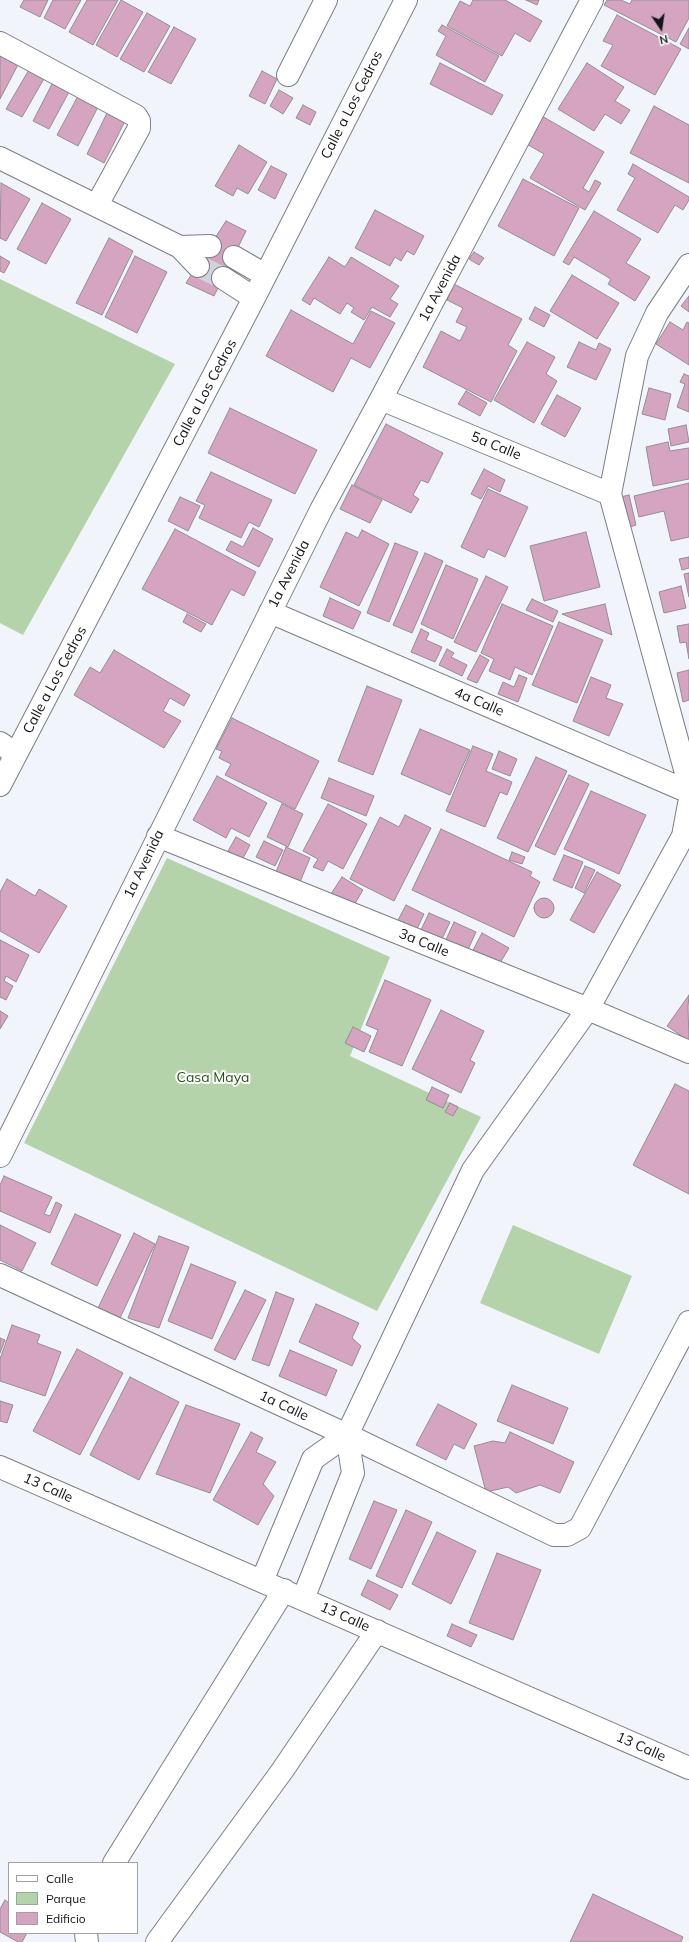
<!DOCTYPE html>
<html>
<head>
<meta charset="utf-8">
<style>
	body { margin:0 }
	#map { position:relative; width:689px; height:1942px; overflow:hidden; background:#f2f4fc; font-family:Mulish,sans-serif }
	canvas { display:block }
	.legend { position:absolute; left:8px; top:1862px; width:130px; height:72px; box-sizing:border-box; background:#fff; border:1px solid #a1a1a3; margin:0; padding:5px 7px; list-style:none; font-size:12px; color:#141518 }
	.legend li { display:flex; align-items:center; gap:8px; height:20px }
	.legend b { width:20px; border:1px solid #a1a1a3 }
	.north { position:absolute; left:641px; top:8px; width:40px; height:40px; -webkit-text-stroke:3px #fff; paint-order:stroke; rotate:167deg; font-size:11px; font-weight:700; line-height:16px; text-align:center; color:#141518 }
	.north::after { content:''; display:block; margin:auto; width:14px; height:18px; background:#141518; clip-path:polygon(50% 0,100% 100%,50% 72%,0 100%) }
</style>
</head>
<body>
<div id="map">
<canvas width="689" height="1942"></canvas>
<ul class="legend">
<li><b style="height:5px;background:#fff"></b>Calle</li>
<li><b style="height:11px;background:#b5d3ab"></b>Parque</li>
<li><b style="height:11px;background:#d5a4c1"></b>Edificio</li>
</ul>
<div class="north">N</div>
</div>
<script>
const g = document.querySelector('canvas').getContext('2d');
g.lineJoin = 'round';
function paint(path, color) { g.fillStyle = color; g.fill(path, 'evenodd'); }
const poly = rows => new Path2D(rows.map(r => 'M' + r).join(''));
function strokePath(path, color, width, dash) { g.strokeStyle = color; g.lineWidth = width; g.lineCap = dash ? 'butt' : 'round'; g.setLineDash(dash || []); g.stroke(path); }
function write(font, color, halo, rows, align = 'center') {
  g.font = font + ' Mulish,sans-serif'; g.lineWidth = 4; g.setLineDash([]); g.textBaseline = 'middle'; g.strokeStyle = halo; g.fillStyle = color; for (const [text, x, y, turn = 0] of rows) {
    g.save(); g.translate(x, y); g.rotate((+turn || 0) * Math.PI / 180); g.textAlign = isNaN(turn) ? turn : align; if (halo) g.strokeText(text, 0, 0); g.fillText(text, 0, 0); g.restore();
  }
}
paint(poly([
	[0,279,175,364,23,635,0,623],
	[167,858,390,957,350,1056,481,1117,377,1311,24,1143],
	[513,1225,632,1276,599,1354,480,1303]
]), '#b5d3ab');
const building = poly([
	[24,0,48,0,40,17,20,7,24,0],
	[53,0,81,0,65,29,44,18,53,0],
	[87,0,118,0,93,45,69,32,87,0],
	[121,0,143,12,117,57,96,45,121,0],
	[473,0,505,0,542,21,530,42,515,33,502,56,447,26,460,1,470,6,473,0],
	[526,0,539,0,537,5,526,0],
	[607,0,621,0,630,4,632,0,689,0,689,18,676,42,604,5,607,0],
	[147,13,170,26,144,72,120,59,147,13],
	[617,15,681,49,655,95,601,66,613,45,603,41,617,15],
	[442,25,499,56,485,82,436,55,446,36,438,31,442,25],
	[174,27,196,39,171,84,148,72,174,27],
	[689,28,689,49,680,44,689,28],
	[0,53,21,59,0,99,0,53],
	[440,63,503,95,492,115,430,84,440,63],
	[587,63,624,87,615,101,630,110,621,124,605,114,594,131,558,109,587,63],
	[30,68,45,77,22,117,6,109,30,68],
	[262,71,277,79,265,104,249,96,262,71],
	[52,84,69,92,49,129,33,121,52,84],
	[279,90,293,98,283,114,270,106,279,90],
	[78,96,98,107,78,146,57,135,78,96],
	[303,105,316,112,310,125,296,118,303,105],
	[654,106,689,125,689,183,630,153,654,106],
	[108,111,126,119,104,163,87,154,108,111],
	[542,116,604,152,583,188,589,192,595,180,601,183,585,210,530,178,544,154,525,143,542,116],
	[239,145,267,162,248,194,237,188,233,196,215,186,239,145],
	[633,164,689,197,689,200,683,210,675,205,658,233,617,210,635,178,628,174,633,164],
	[271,166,287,174,275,199,258,190,271,166],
	[523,179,579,208,554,256,498,226,523,179],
	[1,183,30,199,6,241,0,238,1,183],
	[42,203,71,219,46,264,17,249,42,203],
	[375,210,424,236,414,255,407,251,401,261,395,257,390,266,355,248,375,210],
	[594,211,641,239,626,263,650,277,635,301,608,284,611,279,574,257,569,265,563,262,594,211],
	[226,221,246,231,214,296,186,283,226,221],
	[109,238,133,251,102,315,76,303,109,238],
	[474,252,484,258,479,265,469,259,474,252],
	[0,256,10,262,4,273,0,271,0,256],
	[135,256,167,272,137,333,105,317,135,256],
	[329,257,345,267,351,257,399,286,390,299,398,304,390,317,372,307,364,320,351,312,354,308,347,303,340,314,314,298,310,305,302,300,329,257],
	[572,275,619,303,597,339,550,311,572,275],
	[454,284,522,319,508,345,517,351,491,402,423,367,441,331,460,341,467,327,456,322,463,308,447,300,454,284],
	[689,296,689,312,681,306,689,296],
	[535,307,550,315,544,327,529,319,535,307],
	[291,310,353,344,371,311,395,323,370,368,351,358,333,392,266,356,291,310],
	[670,322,683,330,687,322,689,323,689,365,656,344,670,322],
	[527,342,555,357,546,374,557,381,534,423,494,400,527,342],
	[579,342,596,350,599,343,611,349,596,380,567,367,579,342],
	[684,374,689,376,689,412,677,407,685,384,680,382,684,374],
	[649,388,671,394,665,420,642,414,649,388],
	[466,391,487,403,480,416,458,404,466,391],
	[557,395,581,408,565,437,541,424,557,395],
	[230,408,317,450,295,494,208,453,230,408],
	[386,424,443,453,428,483,421,480,413,495,419,499,411,513,354,485,386,424],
	[686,425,689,442,671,446,668,429,686,425],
	[668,442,670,451,689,448,689,479,653,486,646,447,668,442],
	[484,469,505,480,500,492,488,486,481,499,471,494,484,469],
	[211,472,272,500,259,527,249,522,241,538,199,518,205,505,196,501,211,472],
	[689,483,689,537,671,541,664,511,639,517,634,496,689,483],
	[352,485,382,500,370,523,340,509,352,485],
	[488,489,528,507,505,557,488,549,484,558,461,547,488,489],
	[629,495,636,525,624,529,616,498,629,495],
	[180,497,200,506,188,531,168,521,180,497],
	[253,528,273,539,259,567,226,550,231,541,243,547,253,528],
	[175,529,256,572,244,596,231,589,212,625,142,589,175,529],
	[362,530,389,544,359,606,320,587,346,532,358,538,362,530],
	[586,532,600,587,544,601,530,546,586,532],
	[395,543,418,552,389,622,367,613,395,543],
	[425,553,443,561,412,633,393,625,425,553],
	[689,557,689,568,682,570,679,559,689,557],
	[446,565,478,579,453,639,421,624,446,565],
	[689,573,689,597,684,574,689,573],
	[486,576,508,587,476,652,454,642,486,576],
	[681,586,686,608,664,613,659,592,681,586],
	[330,598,361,612,353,629,323,616,330,598],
	[532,599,558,611,553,622,526,610,532,599],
	[502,604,553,626,532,675,515,667,510,680,489,671,494,659,481,653,502,604],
	[605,604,612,635,562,614,605,604],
	[187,614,206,624,201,632,183,622,187,614],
	[559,622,603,640,577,703,532,685,559,622],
	[689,624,689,659,686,642,680,643,677,626,689,624],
	[421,629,429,633,426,640,442,647,435,662,411,652,421,629],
	[447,649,454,653,451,657,467,665,462,676,439,665,447,649],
	[114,650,190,695,184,706,170,698,163,711,181,721,164,748,74,695,90,667,100,673,114,650],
	[480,655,489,660,477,683,467,679,480,655],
	[689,670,689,700,683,702,677,673,689,670],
	[519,675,527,678,518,702,498,694,503,682,514,687,519,675],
	[591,677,611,685,606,698,623,704,609,736,573,721,591,677],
	[367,686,402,700,373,775,338,761,367,686],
	[232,718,319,761,295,809,225,775,231,764,219,758,222,751,216,749,232,718],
	[420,729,470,750,450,795,401,774,420,729],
	[473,746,493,754,486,771,512,782,507,795,500,792,485,827,446,811,473,746],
	[499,751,517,759,510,776,492,769,499,751],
	[536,757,567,771,528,852,497,838,536,757],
	[569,775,589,784,555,855,535,846,569,775],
	[217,776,267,803,249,837,231,828,226,838,193,820,217,776],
	[329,778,374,796,366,816,321,798,329,778],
	[591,791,646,815,619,874,564,849,591,791],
	[282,804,303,814,288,847,267,837,282,804],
	[328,804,367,824,343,869,328,861,323,871,313,867,318,859,303,851,328,804],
	[405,815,431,828,394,901,350,879,380,817,399,827,405,815],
	[441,829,532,872,530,876,540,882,514,937,412,890,441,829],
	[236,837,250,845,242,860,228,851,236,837],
	[264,841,283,850,275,866,256,857,264,841],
	[286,847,310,858,300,882,276,872,286,847],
	[512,852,525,857,522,864,509,860,512,852],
	[564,855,583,862,572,888,553,880,564,855],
	[585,866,595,870,584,893,575,888,585,866],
	[597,872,621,885,594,933,570,920,597,872],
	[342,877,363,890,351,910,329,897,342,877],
	[7,879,35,896,39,889,67,906,39,953,0,931,0,892,7,879],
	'534 908a10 10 0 1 1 20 0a10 10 0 1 1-20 0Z',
	[406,905,424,914,416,931,397,922,406,905],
	[429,913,450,922,441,941,420,932,429,913],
	[454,922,476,932,466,954,444,944,454,922],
	[482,933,509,948,497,968,471,954,482,933],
	[0,940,29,955,16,982,6,976,4,981,13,986,6,1000,0,997,0,940],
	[385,980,431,1000,402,1066,369,1052,378,1030,366,1025,385,980],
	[689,995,688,1007,689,1041,667,1026,689,995],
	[441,1010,484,1031,470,1060,475,1063,461,1093,412,1069,441,1010],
	[0,1011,8,1016,0,1029,0,1011],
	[353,1027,371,1036,364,1052,345,1043,353,1027],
	[675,1084,689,1091,689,1194,633,1165,675,1084],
	[432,1087,449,1095,443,1108,426,1100,432,1087],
	[450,1103,458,1107,453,1116,445,1112,450,1103],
	[4,1176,52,1197,44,1214,50,1216,56,1202,62,1205,50,1233,0,1211,0,1185,4,1176],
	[75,1214,121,1235,97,1286,51,1264,75,1214],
	[0,1225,36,1243,22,1271,0,1260,0,1225],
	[134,1233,155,1244,120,1318,98,1308,134,1233],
	[159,1236,189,1247,159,1328,128,1318,159,1236],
	[191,1264,236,1282,212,1339,168,1321,191,1264],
	[245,1290,266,1300,235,1360,214,1350,245,1290],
	[276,1292,294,1299,269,1366,252,1360,276,1292],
	[316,1304,359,1323,352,1338,361,1346,352,1366,299,1342,316,1304],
	[12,1325,40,1335,37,1343,61,1352,45,1396,0,1381,0,1359,12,1325],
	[0,1338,5,1340,0,1353,0,1338],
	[77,1349,123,1373,80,1455,33,1431,77,1349],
	[290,1350,337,1370,326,1396,279,1376,290,1350],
	[130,1377,179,1402,139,1480,90,1455,130,1377],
	[512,1385,568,1408,553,1444,497,1421,512,1385],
	[0,1401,13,1405,7,1423,0,1421,0,1401],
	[438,1404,477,1424,464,1449,454,1444,446,1460,416,1445,438,1404],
	[186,1405,240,1424,210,1493,156,1474,186,1405],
	[251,1432,263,1438,256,1452,276,1462,263,1484,274,1496,258,1525,213,1500,251,1432],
	[510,1432,574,1462,560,1493,540,1485,516,1493,508,1487,486,1492,474,1446,493,1441,505,1443,510,1432],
	[374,1501,397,1510,371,1569,349,1559,374,1501],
	[406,1510,432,1522,402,1588,376,1576,406,1510],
	[437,1532,476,1551,451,1604,412,1584,437,1532],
	[497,1553,541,1570,513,1640,469,1623,497,1553],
	[368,1580,398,1595,390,1610,361,1595,368,1580],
	[452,1624,477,1635,471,1647,447,1636,452,1624],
	[593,1894,683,1937,681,1942,570,1942,593,1894],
	[5,1900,9,1903,9,1933,27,1933,22,1942,18,1942,0,1932,0,1909,5,1900]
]);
paint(building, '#d5a4c1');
strokePath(building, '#958d92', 1);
strokePath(poly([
	[198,266,223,278]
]), '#d1d3da', 22, [22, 11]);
const minor = poly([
	[0,43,136,116,139,121,139,128,97,205],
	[288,75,326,0],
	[0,158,180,247,198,266],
	[180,247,210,246],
	[234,257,265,275],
	[689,265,657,313,637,356,610,494,689,784],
	[223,278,254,298],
	[381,399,610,494],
	[270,612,689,792],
	[0,743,16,754],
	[0,785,254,298,406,0],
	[158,836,588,1009,689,1052],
	[0,1156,321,510,381,399,592,0],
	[0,1275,347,1435,554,1535,567,1535,580,1528,689,1322],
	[0,1467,689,1768],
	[262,1581,313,1459,347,1435,473,1170,588,1009,683,836,689,804],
	[303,1599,353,1473,347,1435],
	[114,1863,284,1590],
	[86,1933,87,1942],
	[157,1942,282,1771,377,1631]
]);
strokePath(minor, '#7c7e85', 24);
strokePath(minor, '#fff', 22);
write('14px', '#141518', '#fff', [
	["Calle a Los Cedros",352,105,-63],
	["1a Avenida",440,288,-62],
	["Calle a Los Cedros",205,393,-62],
	["5a Calle",496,446,22],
	["1a Avenida",289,574,-63],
	["Calle a Los Cedros",55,680,-62],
	["4a Calle",479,702,23],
	["1a Avenida",144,864,-64],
	["3a Calle",424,943,22],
	["1a Calle",284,1406,25],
	["13 Calle",48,1488,24],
	["13 Calle",345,1617,24],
	["13 Calle",641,1747,24]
]);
write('14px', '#285118', '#fff', [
	["Casa Maya",213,1078]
]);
</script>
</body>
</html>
